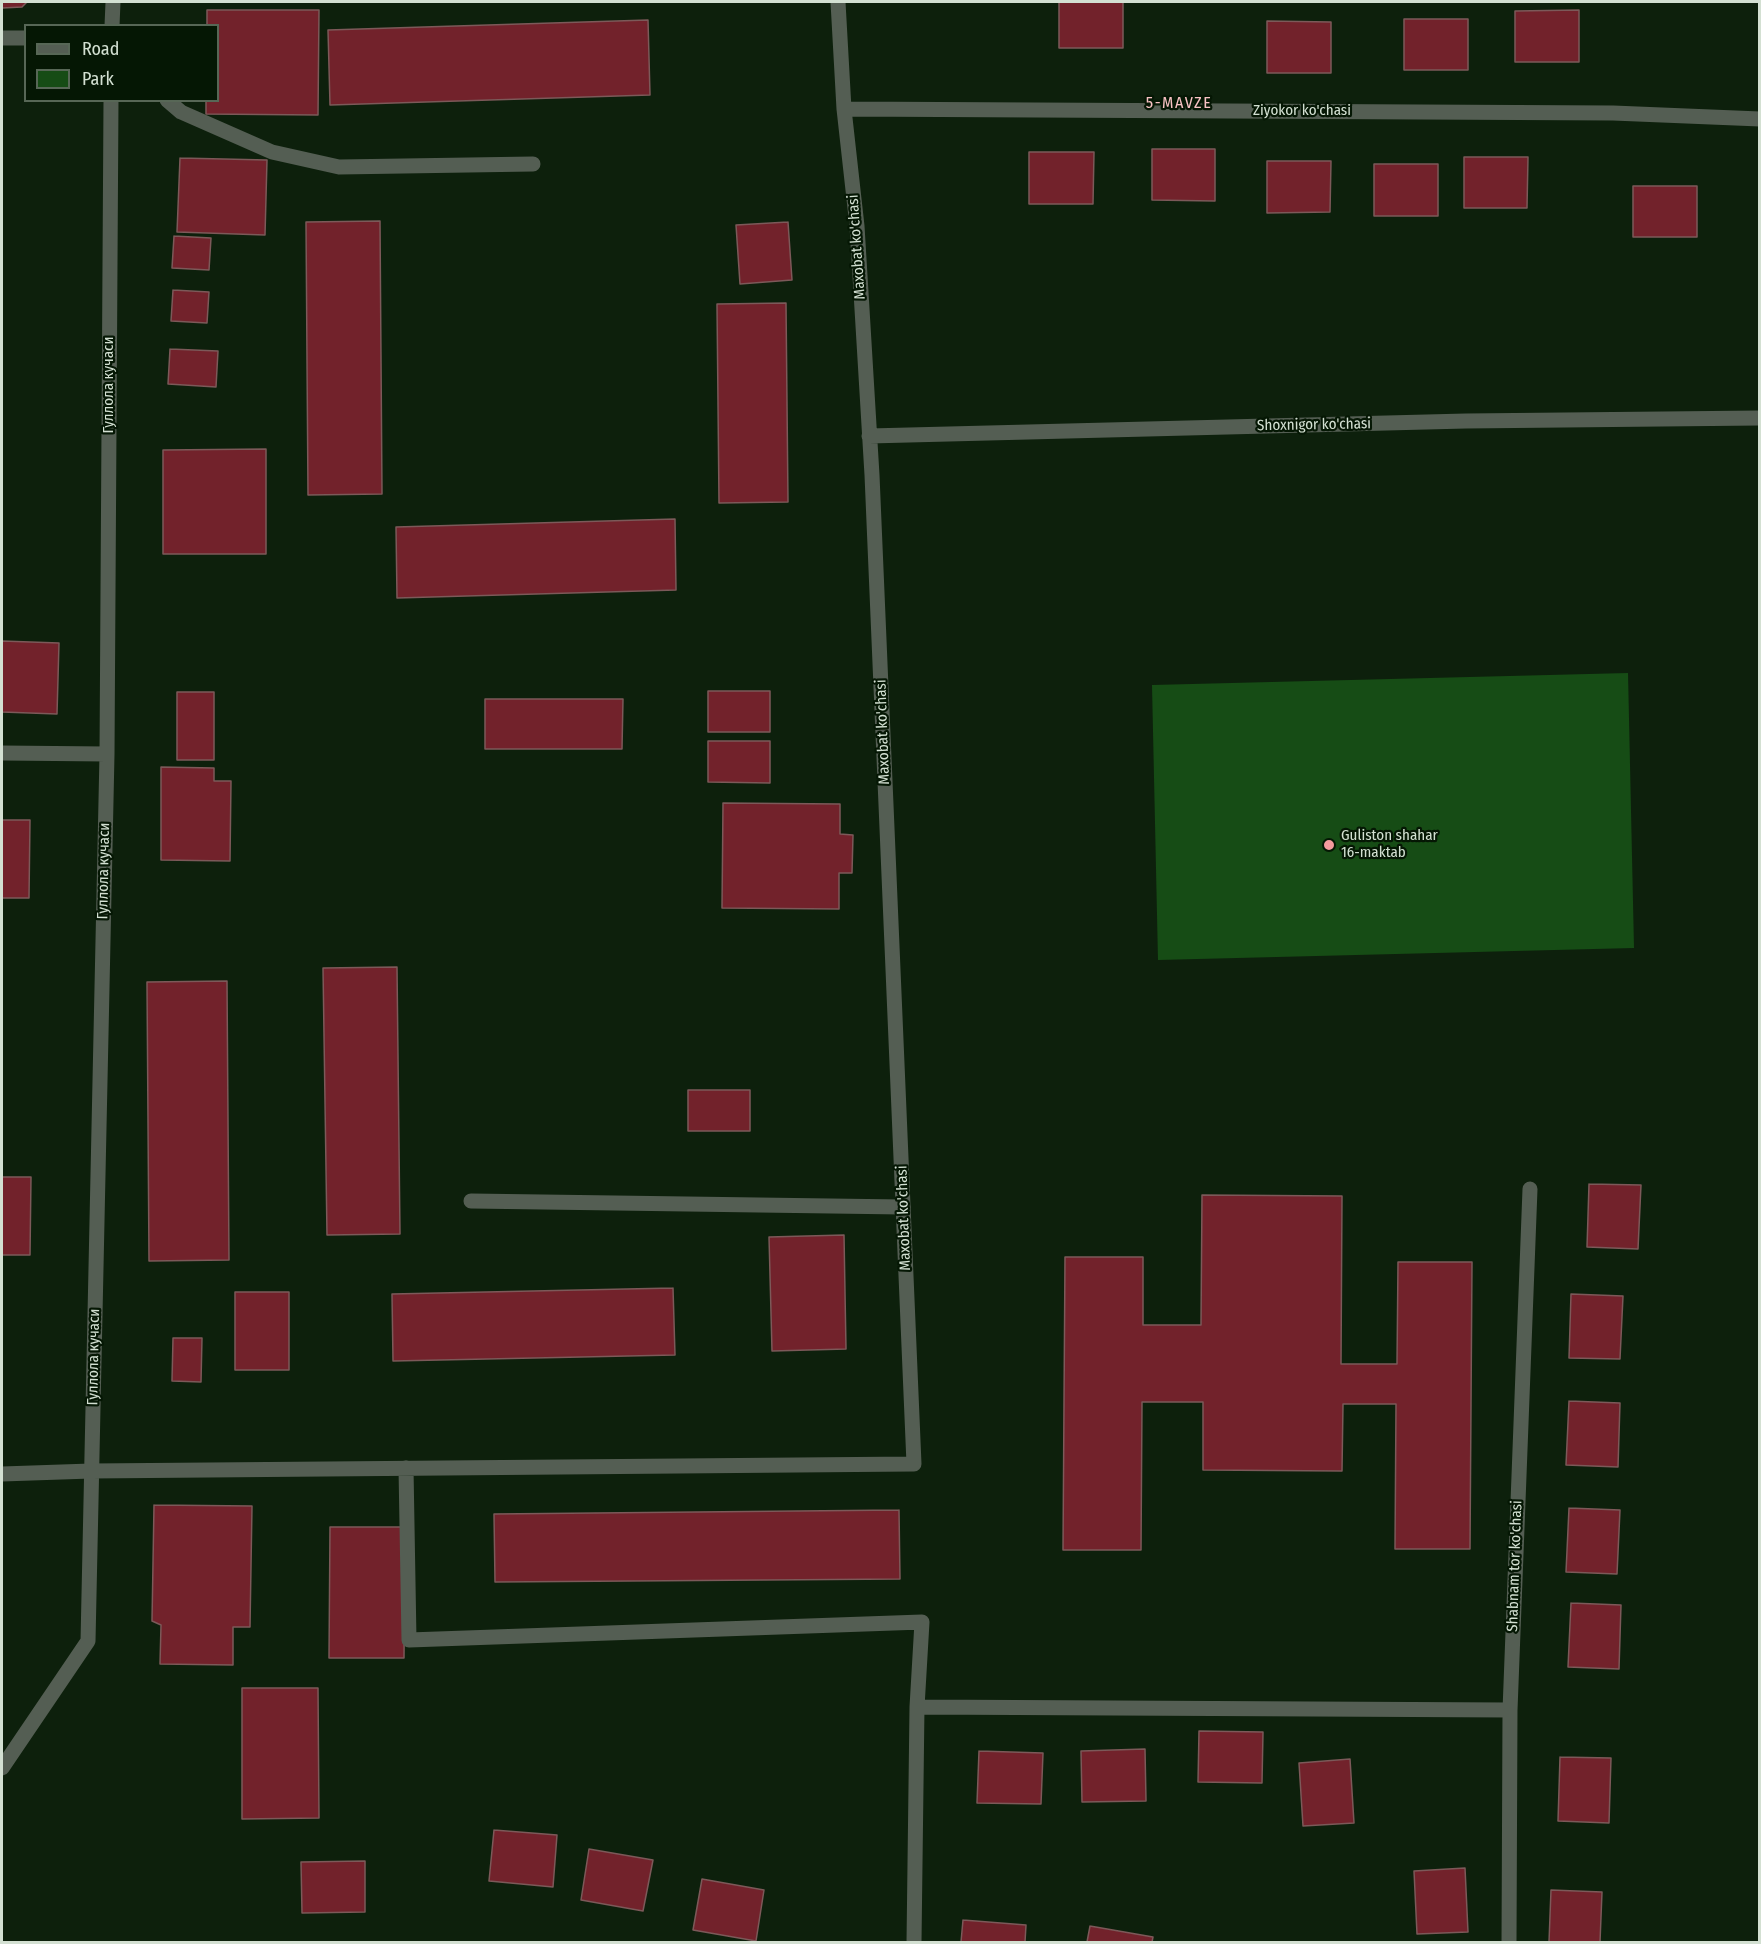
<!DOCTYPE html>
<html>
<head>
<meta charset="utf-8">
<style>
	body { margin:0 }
	#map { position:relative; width:1761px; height:1944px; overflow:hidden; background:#0d200c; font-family:"Fira Sans Condensed",sans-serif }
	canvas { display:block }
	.frame { position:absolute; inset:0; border:3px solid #d3e0d2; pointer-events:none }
	.legend { position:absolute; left:24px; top:24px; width:195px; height:78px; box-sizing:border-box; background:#051704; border:2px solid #576756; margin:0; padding:8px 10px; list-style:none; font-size:18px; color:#d3e0d2 }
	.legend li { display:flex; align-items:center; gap:12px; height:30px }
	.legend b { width:30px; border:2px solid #576756 }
</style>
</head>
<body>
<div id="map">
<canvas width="1761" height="1944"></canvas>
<div class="frame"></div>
<ul class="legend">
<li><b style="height:8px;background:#545e53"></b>Road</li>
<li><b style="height:16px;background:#164c15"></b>Park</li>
</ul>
</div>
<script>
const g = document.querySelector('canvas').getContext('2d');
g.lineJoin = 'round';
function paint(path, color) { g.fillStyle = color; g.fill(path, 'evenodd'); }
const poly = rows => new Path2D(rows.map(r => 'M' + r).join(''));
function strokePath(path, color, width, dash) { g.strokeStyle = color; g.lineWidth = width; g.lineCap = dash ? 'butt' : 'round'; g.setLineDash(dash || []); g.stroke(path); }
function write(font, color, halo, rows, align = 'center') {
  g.font = font + ' "Fira Sans Condensed",sans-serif'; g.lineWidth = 4.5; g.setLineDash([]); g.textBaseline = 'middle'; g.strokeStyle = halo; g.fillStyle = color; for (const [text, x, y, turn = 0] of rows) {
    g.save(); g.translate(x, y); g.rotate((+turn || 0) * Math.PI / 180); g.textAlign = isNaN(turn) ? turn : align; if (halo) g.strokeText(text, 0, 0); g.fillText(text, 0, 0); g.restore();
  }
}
paint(poly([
	[1628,673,1634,948,1158,960,1152,685]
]), '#164c15');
const building = poly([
	[2,2,27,2,22,7,2,8,2,2],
	[1059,2,1123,2,1123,48,1059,48,1059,2],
	[207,10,319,10,318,115,206,114,206,100,218,100,218,26,207,26,207,10],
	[1579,10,1579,62,1515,62,1515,11,1579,10],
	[1404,19,1468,19,1468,70,1404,70,1404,19],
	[648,20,650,95,330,105,328,30,648,20],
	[1267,21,1331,22,1331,73,1267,73,1267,21],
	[1152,149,1215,149,1215,201,1152,200,1152,149],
	[1029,152,1094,152,1093,204,1029,204,1029,152],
	[1464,157,1528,157,1527,208,1464,208,1464,157],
	[180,158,267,160,265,235,177,232,180,158],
	[1267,161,1331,161,1330,212,1267,213,1267,161],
	[1374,164,1438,164,1438,216,1374,216,1374,164],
	[1633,186,1697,186,1697,237,1633,237,1633,186],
	[380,221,382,494,308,495,306,222,380,221],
	[788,222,792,280,740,284,736,225,788,222],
	[174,236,211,238,209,270,172,268,174,236],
	[173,290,209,292,207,323,171,321,173,290],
	[786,303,788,502,719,503,717,304,786,303],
	[170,349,218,351,216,387,168,384,170,349],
	[266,449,266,554,163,554,163,450,266,449],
	[675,519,676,590,397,598,396,527,675,519],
	[2,641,59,643,57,714,2,712,2,641],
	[708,691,770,691,770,732,708,732,708,691],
	[177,692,214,692,214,760,177,760,177,692],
	[485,699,623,699,622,749,485,749,485,699],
	[708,741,770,741,770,783,708,782,708,741],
	[161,767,214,768,214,781,231,781,230,861,161,860,161,767],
	[723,803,840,804,840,834,853,835,852,873,839,873,839,909,722,908,723,803],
	[2,820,30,820,29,898,2,898,2,820],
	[397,967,400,1234,327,1235,323,968,397,967],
	[227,981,229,1260,149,1261,147,982,227,981],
	[688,1090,750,1090,750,1131,688,1131,688,1090],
	[2,1177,31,1177,30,1255,2,1255,2,1177],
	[1589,1184,1641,1185,1638,1249,1587,1247,1589,1184],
	[1202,1195,1342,1196,1341,1364,1397,1364,1398,1262,1472,1262,1470,1549,1395,1549,1396,1404,1343,1404,1342,1471,1203,1470,1203,1402,1142,1402,1141,1550,1063,1550,1065,1257,1143,1257,1143,1325,1201,1325,1202,1195],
	[844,1235,846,1349,772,1351,769,1237,844,1235],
	[673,1288,675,1355,393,1361,392,1294,673,1288],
	[235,1292,289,1292,289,1370,235,1370,235,1292],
	[1571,1294,1623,1296,1620,1359,1569,1358,1571,1294],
	[173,1338,202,1338,201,1382,172,1381,173,1338],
	[1569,1401,1620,1403,1618,1467,1566,1465,1569,1401],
	[154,1505,252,1506,250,1627,233,1627,233,1665,160,1664,161,1625,152,1621,154,1505],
	[1569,1508,1620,1510,1617,1574,1566,1572,1569,1508],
	[899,1510,900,1579,495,1582,494,1514,899,1510],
	[330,1527,405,1527,404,1658,329,1658,330,1527],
	[1571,1603,1621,1605,1619,1669,1568,1667,1571,1603],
	[242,1688,318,1688,319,1818,242,1819,242,1688],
	[1199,1731,1263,1732,1262,1783,1198,1782,1199,1731],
	[1145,1749,1146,1801,1082,1802,1081,1751,1145,1749],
	[979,1751,1043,1753,1041,1804,977,1803,979,1751],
	[1560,1757,1611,1758,1609,1823,1558,1821,1560,1757],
	[1350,1759,1354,1823,1303,1826,1299,1763,1350,1759],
	[494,1830,557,1835,553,1887,489,1881,494,1830],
	[589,1849,653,1860,643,1911,581,1900,589,1849],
	[365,1861,365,1912,302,1913,301,1862,365,1861],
	[1465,1868,1468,1932,1417,1934,1414,1871,1465,1868],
	[702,1879,764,1890,756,1941,693,1930,702,1879],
	[1551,1890,1602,1892,1600,1942,1549,1942,1551,1890],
	[963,1920,1026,1925,1025,1942,961,1942,963,1920],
	[1090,1926,1153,1937,1152,1942,1087,1942,1090,1926]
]);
paint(building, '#72222b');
strokePath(building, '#7c5959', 1.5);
strokePath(poly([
	[471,1201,903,1207]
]), '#545e53', 15);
strokePath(poly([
	[112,26,113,2],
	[2,38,26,38],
	[167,100,181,112,272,152,339,167,533,164],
	[844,109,1613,113,1760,119],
	[869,436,1466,421,1760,418],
	[2,753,107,754],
	[406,1468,409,1640,922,1622,917,1707,914,1942],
	[2,1474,91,1471,914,1464,872,475,857,226,844,109,838,2],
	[917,1707,1510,1710],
	[2,1768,88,1641,107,754,111,100],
	[1509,1942,1510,1710,1530,1189]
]), '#545e53', 15);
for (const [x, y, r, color] of [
	[1329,845,6,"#f59b9d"]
]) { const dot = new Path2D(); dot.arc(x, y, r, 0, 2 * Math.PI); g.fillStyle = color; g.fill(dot); strokePath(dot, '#051704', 2); }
write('15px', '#d3e0d2', '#051704', [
	["Ziyokor ko'chasi",1302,111],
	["Maxobat ko'chasi",857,247,-94],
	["Гуллола кучаси",109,385,-90],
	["Shoxnigor ko'chasi",1314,425,-1],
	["Maxobat ko'chasi",883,732,-92],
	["Гуллола кучаси",104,871,-89],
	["Maxobat ko'chasi",904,1218,-92],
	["Гуллола кучаси",94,1357,-89],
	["Shabnam tor ko'chasi",1515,1566,-88]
]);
write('15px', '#d3e0d2', '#051704', [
	["Guliston shahar",1341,836],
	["16-maktab",1341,853]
], 'left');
g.letterSpacing = '1.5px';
write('16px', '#f8c3c4', '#051704', [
	["5-MAVZE",1179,104]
]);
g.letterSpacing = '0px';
</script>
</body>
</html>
